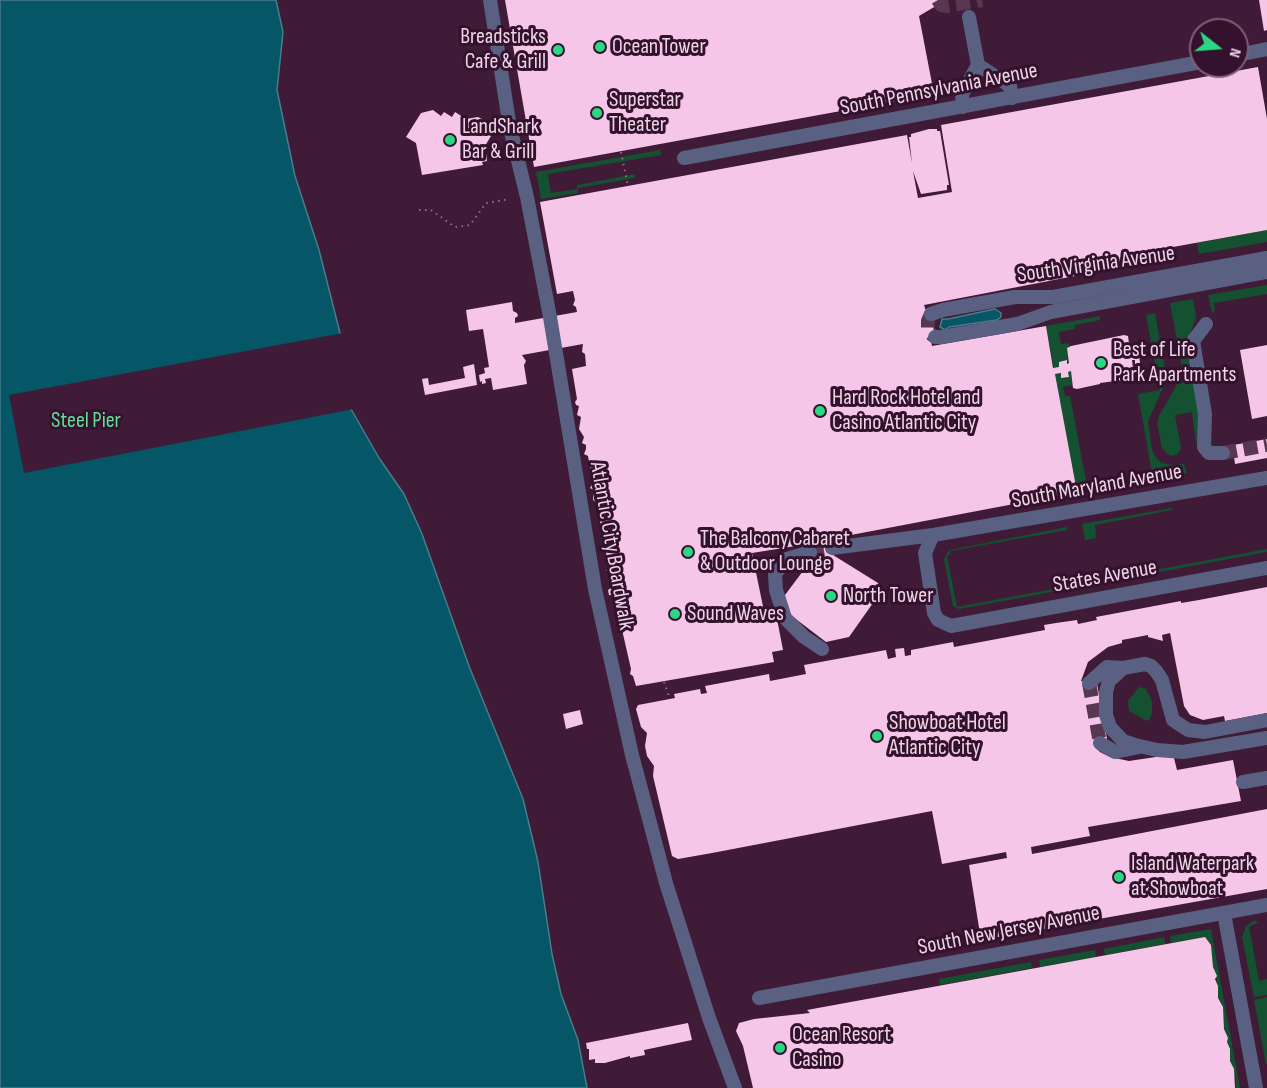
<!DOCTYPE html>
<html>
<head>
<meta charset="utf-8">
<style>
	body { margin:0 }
	#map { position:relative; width:1267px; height:1088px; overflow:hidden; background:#3f1b37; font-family:"Sofia Sans Condensed",sans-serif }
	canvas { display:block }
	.north { position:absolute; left:1189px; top:18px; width:60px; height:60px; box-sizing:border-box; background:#34112d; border:2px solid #7e5f77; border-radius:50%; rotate:107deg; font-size:16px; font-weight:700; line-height:24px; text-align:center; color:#edd5e6 }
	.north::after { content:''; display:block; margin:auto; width:21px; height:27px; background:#2ad884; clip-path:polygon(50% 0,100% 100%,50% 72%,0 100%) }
</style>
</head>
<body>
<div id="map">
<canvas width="1267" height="1088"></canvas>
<div class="north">N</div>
</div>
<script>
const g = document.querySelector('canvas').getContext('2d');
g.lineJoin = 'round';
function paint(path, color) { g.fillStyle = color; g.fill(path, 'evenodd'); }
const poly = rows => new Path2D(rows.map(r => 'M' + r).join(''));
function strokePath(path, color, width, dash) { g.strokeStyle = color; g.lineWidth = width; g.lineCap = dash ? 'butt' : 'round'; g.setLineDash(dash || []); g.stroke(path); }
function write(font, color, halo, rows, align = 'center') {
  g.font = font + ' "Sofia Sans Condensed",sans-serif'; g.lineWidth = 6; g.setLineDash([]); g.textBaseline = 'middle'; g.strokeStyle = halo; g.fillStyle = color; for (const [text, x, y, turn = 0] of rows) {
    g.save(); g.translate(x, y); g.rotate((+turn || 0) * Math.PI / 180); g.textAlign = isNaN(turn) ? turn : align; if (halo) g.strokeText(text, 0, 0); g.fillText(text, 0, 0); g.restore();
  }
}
paint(poly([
	[660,150,661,155,548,174,551,193,577,189,577,185,635,174,635,178,578,188,578,193,541,199,536,172],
	[1267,230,1267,242,1199,254,1197,243],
	[1267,285,1267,294,1214,303,1215,311,1212,312,1208,295],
	[1193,299,1196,318,1188,339,1200,407,1198,439,1196,443,1192,412,1175,415,1181,448,1178,454,1170,456,1162,448,1157,424,1159,416,1180,379,1182,368,1170,303],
	[1155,313,1167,379,1148,421,1152,450,1157,459,1162,463,1173,465,1184,464,1187,473,1153,479,1138,394,1160,390,1146,315],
	[1100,316,1100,320,1075,325,1075,329,1059,332,1061,344,1069,343,1069,347,1067,348,1069,363,1066,361,1059,362,1059,367,1054,368,1046,326],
	[1071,371,1073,385,1063,387,1065,396,1070,396,1088,491,1077,492,1055,375,1061,373,1062,378,1069,377,1068,372],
	[1172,508,1172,510,1095,525,1096,538,1085,540,1082,524],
	[1067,527,1067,530,950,551,950,555,947,556,957,607,1267,549,1267,552,976,606,959,609,953,606,944,559,949,550],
	[1139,687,1146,689,1152,701,1152,713,1149,720,1147,721,1129,711,1128,701],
	[1255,920,1258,923,1249,926,1259,981,1267,979,1267,995,1254,997,1242,937,1246,926],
	[1211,929,1240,1088,1235,1088,1236,1080,1230,1061,1227,1042,1228,1038,1224,1029,1224,1018,1221,1011,1223,1007,1218,998,1218,986,1213,967,1211,944,1205,937,1171,943,1170,936],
	[1164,937,1165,944,1105,955,1104,949],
	[1095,950,1096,957,1040,967,1039,960],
	[1031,962,1032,968,940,985,939,979],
	[1267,997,1267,1064,1266,1064,1254,1000]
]), '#145131');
const water = poly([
	[0,0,276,0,283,32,277,90,295,176,319,250,340,333,351,409,379,458,404,494,422,534,469,666,523,799,538,862,552,954,561,994,578,1040,587,1088,0,1088,0,0],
	[995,309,1001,313,1001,317,997,320,949,327,945,330,940,327,942,319,948,319,995,309]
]);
paint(water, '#055666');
strokePath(water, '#4b7c8c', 1.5);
paint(poly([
	[343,333,354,409,24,473,9,395]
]), '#3f1b37');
paint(poly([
	[505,0,946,0,919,16,934,94,534,167],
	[1259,0,1267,0,1267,30,1264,31],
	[1258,67,1267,119,1267,230,1162,249,1163,259,924,305,926,311,932,318,935,338,931,341,932,346,1046,326,1053,368,1059,367,1059,362,1067,360,1067,364,1069,363,1067,348,1071,346,1124,335,1128,336,1130,351,1133,350,1133,347,1138,346,1140,363,1135,364,1135,360,1132,360,1134,377,1130,379,1100,383,1100,384,1077,389,1073,388,1071,371,1068,372,1069,377,1061,378,1061,373,1055,374,1077,492,830,539,833,555,878,583,880,593,849,637,826,642,784,610,782,599,812,559,808,544,752,553,766,621,777,619,783,650,772,652,774,662,636,686,633,676,630,674,631,669,620,621,618,619,619,614,616,613,617,609,616,603,618,601,618,596,609,595,608,590,615,585,615,580,610,580,609,573,606,570,609,568,598,510,596,502,593,500,594,490,590,488,593,483,588,456,584,454,586,449,586,445,582,443,584,437,579,429,581,417,577,415,579,406,576,405,575,402,577,399,572,369,586,366,585,354,582,352,583,344,522,355,526,361,524,365,527,384,493,390,491,378,485,379,486,383,482,384,482,381,480,382,479,375,485,373,484,368,489,367,483,329,469,331,466,310,512,302,513,311,517,313,518,316,515,318,515,323,577,312,576,307,573,305,575,300,573,291,557,294,540,202,907,135,912,163,909,137,911,137,911,134,929,129,937,129,937,131,940,131,949,185,947,185,947,190,921,194,913,171,918,198,952,192,941,125],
	[433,110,441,116,444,112,452,117,455,112,466,119,478,117,489,123,491,136,485,146,487,161,482,162,483,165,422,175,416,143,406,137,421,113],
	[1267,345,1267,416,1252,419,1240,350],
	[474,364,477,385,425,395,422,379,428,378,429,385,465,378,463,367],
	[1267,439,1267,458,1235,464,1234,457,1223,459,1222,447],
	[1267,587,1267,713,1225,721,1224,716,1203,720,1190,715,1184,706,1170,633,1162,635,1163,641,1148,637,1148,635,1122,640,1122,643,1108,647,1088,662,1081,681,1097,684,1107,739,1095,747,1100,752,1110,757,1129,761,1169,755,1174,758,1177,770,1233,760,1241,801,1088,827,1090,836,1031,847,1032,854,1267,809,1267,889,981,940,969,865,1007,858,1006,852,942,864,932,811,712,853,678,859,672,856,653,776,654,766,647,756,645,746,647,733,641,727,636,709,638,705,675,698,674,694,700,689,701,694,707,693,705,686,769,674,770,681,806,674,804,665,886,650,888,659,896,657,895,649,904,648,905,656,911,655,911,650,953,642,954,647,1045,630,1044,625,1056,623,1077,620,1078,624,1097,620,1096,617,1149,607,1181,601,1181,603,1199,600],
	[580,710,583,724,566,729,563,714],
	[1205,937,1211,945,1213,967,1217,976,1215,979,1218,986,1218,998,1223,1007,1224,1029,1228,1038,1227,1042,1230,1049,1230,1061,1234,1069,1235,1088,753,1088,743,1046,736,1031,739,1023,754,1019,810,1013,807,1010],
	[688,1023,692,1040,644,1050,645,1055,630,1058,630,1056,605,1063,595,1063,595,1059,589,1060,589,1049,587,1049,586,1043]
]), '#f6c6e9');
strokePath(poly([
	[938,0,941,5,946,6,982,0],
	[931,314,928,321,928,328,930,333,935,337],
	[1223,453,1267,445],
	[810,552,832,548],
	[1089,683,1100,743]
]), '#593751', 14, [14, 7]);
strokePath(poly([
	[621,152,628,186],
	[419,210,431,210,455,227,470,225,486,203,510,199],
	[664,682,670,699]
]), '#8f7188', 2, [1.5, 4.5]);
strokePath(poly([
	[490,0,510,128,527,197,550,317,595,589,632,755,666,883,709,1018,735,1088],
	[969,17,978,65],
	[1237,55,1267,49],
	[963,107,962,94,978,65,1010,86,1012,98],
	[684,158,1201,62],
	[931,314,943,310,1015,297,1053,297,1267,258],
	[1206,324,1193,341,1205,414,1204,447,1209,453,1223,453],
	[935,337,941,337,1017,324,1051,312,1267,272],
	[933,535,925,553,934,613,938,620,951,626,1267,568],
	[832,548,933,535,1267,478],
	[810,552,787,559,775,574,776,590,785,618,804,637,822,649],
	[1089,683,1107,667,1123,668],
	[1267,720,1205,732,1188,730,1173,720,1162,680,1156,671,1151,666,1145,664,1123,668,1109,681,1106,692,1106,715,1110,727,1123,741,1135,745,1157,750,1183,752,1267,738],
	[1100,743,1115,752,1139,747],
	[1243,782,1267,778],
	[1224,913,1256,1088],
	[759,998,1267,905]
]), '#5a6082', 14);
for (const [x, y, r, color] of [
	[600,47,6,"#2ad884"],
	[558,50,6,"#2ad884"],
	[597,113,6,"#2ad884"],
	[450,140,6,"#2ad884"],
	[1101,363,6,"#2ad884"],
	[820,411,6,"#2ad884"],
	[688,552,6,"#2ad884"],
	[831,596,6,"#2ad884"],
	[675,614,6,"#2ad884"],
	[877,736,6,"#2ad884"],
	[1119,877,6,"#2ad884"],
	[780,1048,6,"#2ad884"]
]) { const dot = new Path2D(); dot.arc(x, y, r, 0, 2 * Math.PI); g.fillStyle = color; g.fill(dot); strokePath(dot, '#34112d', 2); }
write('22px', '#edd5e6', '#34112d', [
	["Breadsticks",546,37,"right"],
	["Cafe & Grill",546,62,"right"],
	["Ocean Tower",612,47],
	["Superstar",609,100],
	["Theater",609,125],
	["LandShark",462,127],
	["Bar & Grill",462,152],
	["Best of Life",1113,350],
	["Park Apartments",1113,375],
	["Hard Rock Hotel and",832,398],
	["Casino Atlantic City",832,423],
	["The Balcony Cabaret",700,539],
	["& Outdoor Lounge",700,564],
	["North Tower",843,596],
	["Sound Waves",687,614],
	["Showboat Hotel",889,723],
	["Atlantic City",889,748],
	["Island Waterpark",1131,864],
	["at Showboat",1131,889],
	["Ocean Resort",792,1035],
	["Casino",792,1060]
], 'left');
write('22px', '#edd5e6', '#34112d', [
	["South Pennsylvania Avenue",939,90,-11],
	["South Virginia Avenue",1096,265,-8],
	["South Maryland Avenue",1097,487,-10],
	["Atlantic City Boardwalk",611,546,80],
	["States Avenue",1105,577,-10],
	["South New Jersey Avenue",1009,931,-11]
]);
write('22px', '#62de98', '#34112d', [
	["Steel Pier",86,421]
]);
</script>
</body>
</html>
